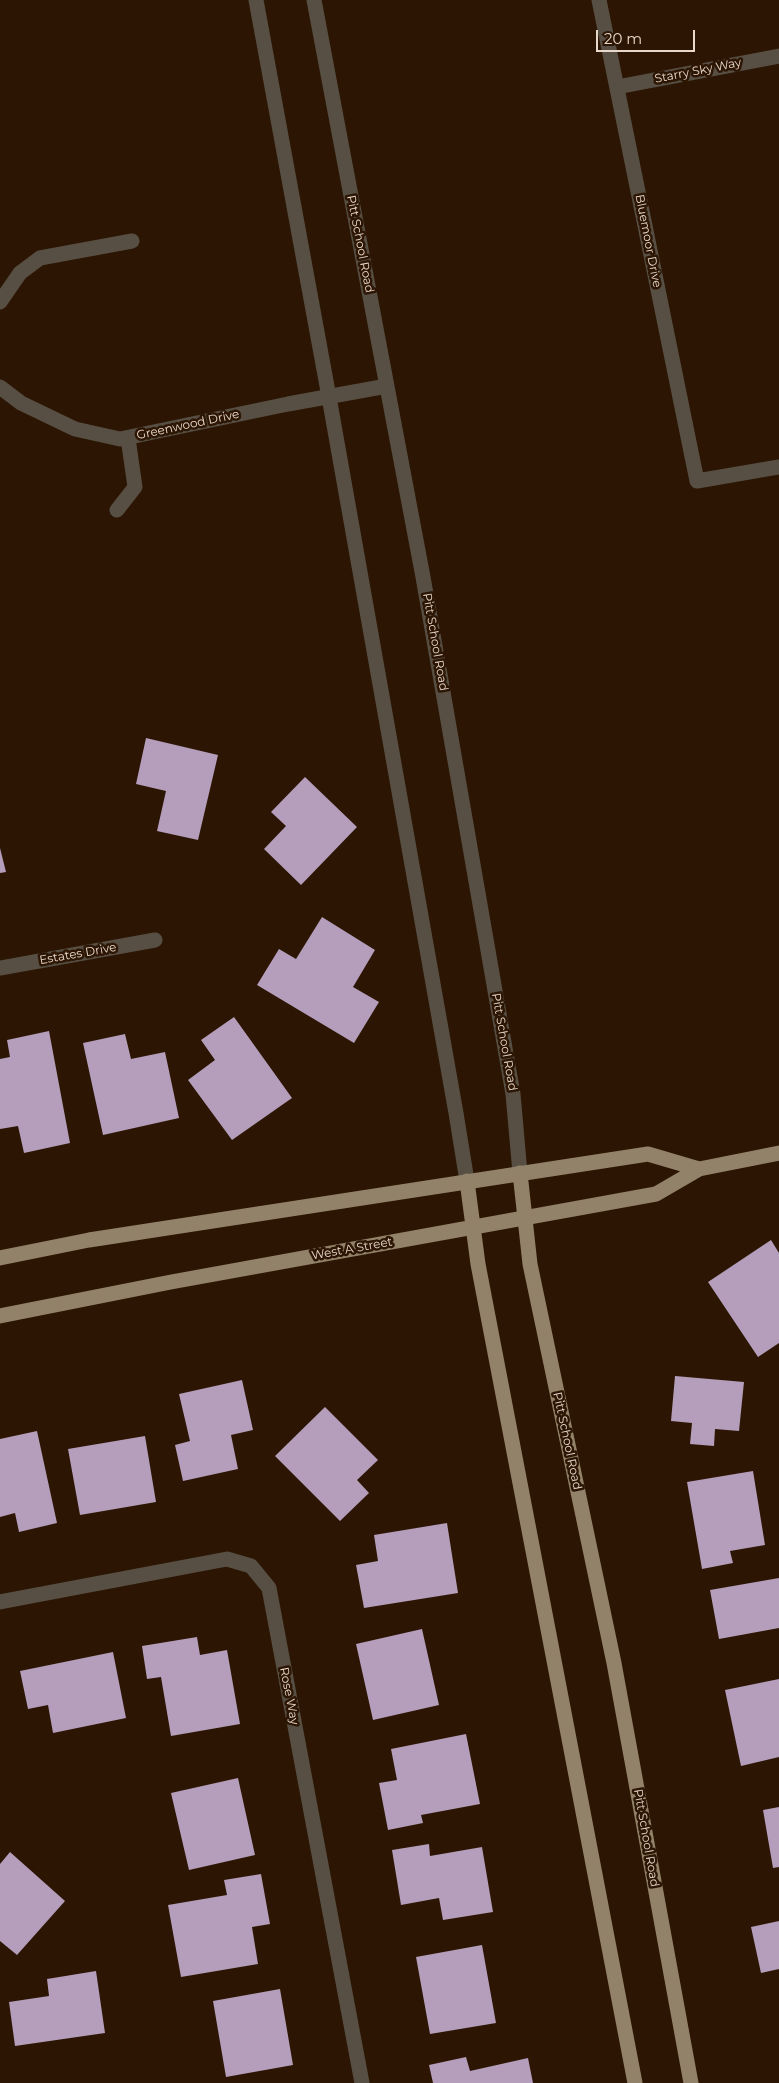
<!DOCTYPE html>
<html>
<head>
<meta charset="utf-8">
<style>
	body { margin:0 }
	#map { position:relative; width:779px; height:2083px; overflow:hidden; background:#2c1603; font-family:Montserrat,sans-serif }
	canvas { display:block }
	.scale { position:absolute; left:596px; top:30px; width:99px; height:22px; box-sizing:border-box; border:2px solid #e8d8cc; border-top:0; padding-left:6px; font-size:15px; line-height:18px; white-space:nowrap; color:#e8d8cc; -webkit-text-stroke:4px #2c1603; paint-order:stroke }
</style>
</head>
<body>
<div id="map">
<canvas width="779" height="2083"></canvas>
<div class="scale">20 m</div>
</div>
<script>
const g = document.querySelector('canvas').getContext('2d');
g.lineJoin = 'round';
function paint(path, color) { g.fillStyle = color; g.fill(path, 'evenodd'); }
const poly = rows => new Path2D(rows.map(r => 'M' + r).join(''));
function strokePath(path, color, width, dash) { g.strokeStyle = color; g.lineWidth = width; g.lineCap = dash ? 'butt' : 'round'; g.setLineDash(dash || []); g.stroke(path); }
function write(font, color, halo, rows, align = 'center') {
  g.font = font + ' Montserrat,sans-serif'; g.lineWidth = 5; g.setLineDash([]); g.textBaseline = 'middle'; g.strokeStyle = halo; g.fillStyle = color; for (const [text, x, y, turn = 0] of rows) {
    g.save(); g.translate(x, y); g.rotate((+turn || 0) * Math.PI / 180); g.textAlign = isNaN(turn) ? turn : align; if (halo) g.strokeText(text, 0, 0); g.fillText(text, 0, 0); g.restore();
  }
}
paint(poly([
	[146,738,218,755,198,840,157,831,166,791,136,784],
	[305,777,357,827,301,885,264,849,286,826,271,812],
	[0,848,6,872,0,873],
	[322,917,375,950,353,987,379,1002,354,1043,257,985,279,949,296,959],
	[234,1017,292,1098,232,1140,188,1080,215,1060,201,1040],
	[49,1031,70,1143,24,1153,18,1126,0,1129,0,1059,10,1057,7,1040],
	[125,1034,131,1059,165,1052,179,1118,103,1135,83,1043],
	[771,1240,779,1253,779,1343,758,1357,708,1282],
	[675,1376,744,1382,739,1431,715,1429,714,1446,690,1444,692,1423,671,1421],
	[242,1380,253,1430,231,1435,238,1469,183,1481,175,1445,190,1441,179,1394],
	[325,1407,378,1460,357,1480,369,1493,340,1521,275,1456],
	[37,1431,57,1523,19,1532,15,1513,0,1517,0,1439],
	[145,1436,156,1502,80,1515,68,1449],
	[753,1471,765,1545,730,1551,733,1563,702,1569,687,1482],
	[447,1523,458,1593,364,1608,356,1565,378,1561,374,1535],
	[779,1578,779,1628,719,1639,710,1590],
	[422,1629,439,1705,373,1720,356,1644],
	[197,1637,200,1655,227,1650,240,1724,171,1736,161,1677,147,1679,142,1646],
	[113,1652,126,1718,53,1733,48,1705,28,1709,20,1671],
	[779,1679,779,1757,741,1766,725,1690],
	[466,1734,480,1804,421,1815,423,1823,388,1830,379,1783,397,1780,391,1749],
	[238,1778,255,1855,189,1870,171,1793],
	[779,1807,779,1867,773,1868,763,1810],
	[429,1844,430,1856,482,1847,493,1912,443,1920,439,1898,401,1905,392,1850],
	[10,1852,65,1901,17,1955,0,1941,0,1864],
	[261,1874,270,1924,252,1927,258,1964,181,1977,168,1905,227,1895,224,1880],
	[779,1921,779,1969,761,1973,751,1927],
	[482,1945,496,2023,430,2034,416,1957],
	[96,1971,105,2033,15,2046,9,2002,49,1996,47,1979],
	[280,1989,293,2065,226,2077,213,2001],
	[466,2057,470,2071,528,2058,533,2083,433,2083,429,2065]
]), '#b49ebb');
strokePath(poly([
	[256,0,329,397,456,1113,467,1181],
	[314,0,423,577,513,1094,520,1173],
	[599,0,697,481,779,467],
	[617,87,779,56],
	[0,302,20,273,40,258,132,241],
	[0,387,21,403,75,429,120,439,288,404,387,386],
	[117,510,135,487,128,438],
	[0,968,155,940],
	[0,1602,227,1559,251,1566,269,1588,362,2083]
]), '#574f43', 15);
strokePath(poly([
	[520,1173,530,1264,614,1663,691,2083],
	[467,1181,478,1264,635,2083],
	[0,1258,89,1240,648,1154,699,1169],
	[0,1316,171,1282,656,1194,699,1169,779,1153]
]), '#928269', 15);
write('12px', '#e8d8cc', '#2c1603', [
	["Starry Sky Way",698,71,-11],
	["Bluemoor Drive",648,241,79],
	["Pitt School Road",360,244,79],
	["Greenwood Drive",188,425,-12],
	["Pitt School Road",435,642,80],
	["Estates Drive",78,954,-10],
	["Pitt School Road",504,1042,80],
	["West A Street",352,1249,-10],
	["Pitt School Road",567,1441,78],
	["Rose Way",289,1696,79],
	["Pitt School Road",646,1838,80]
]);
</script>
</body>
</html>
